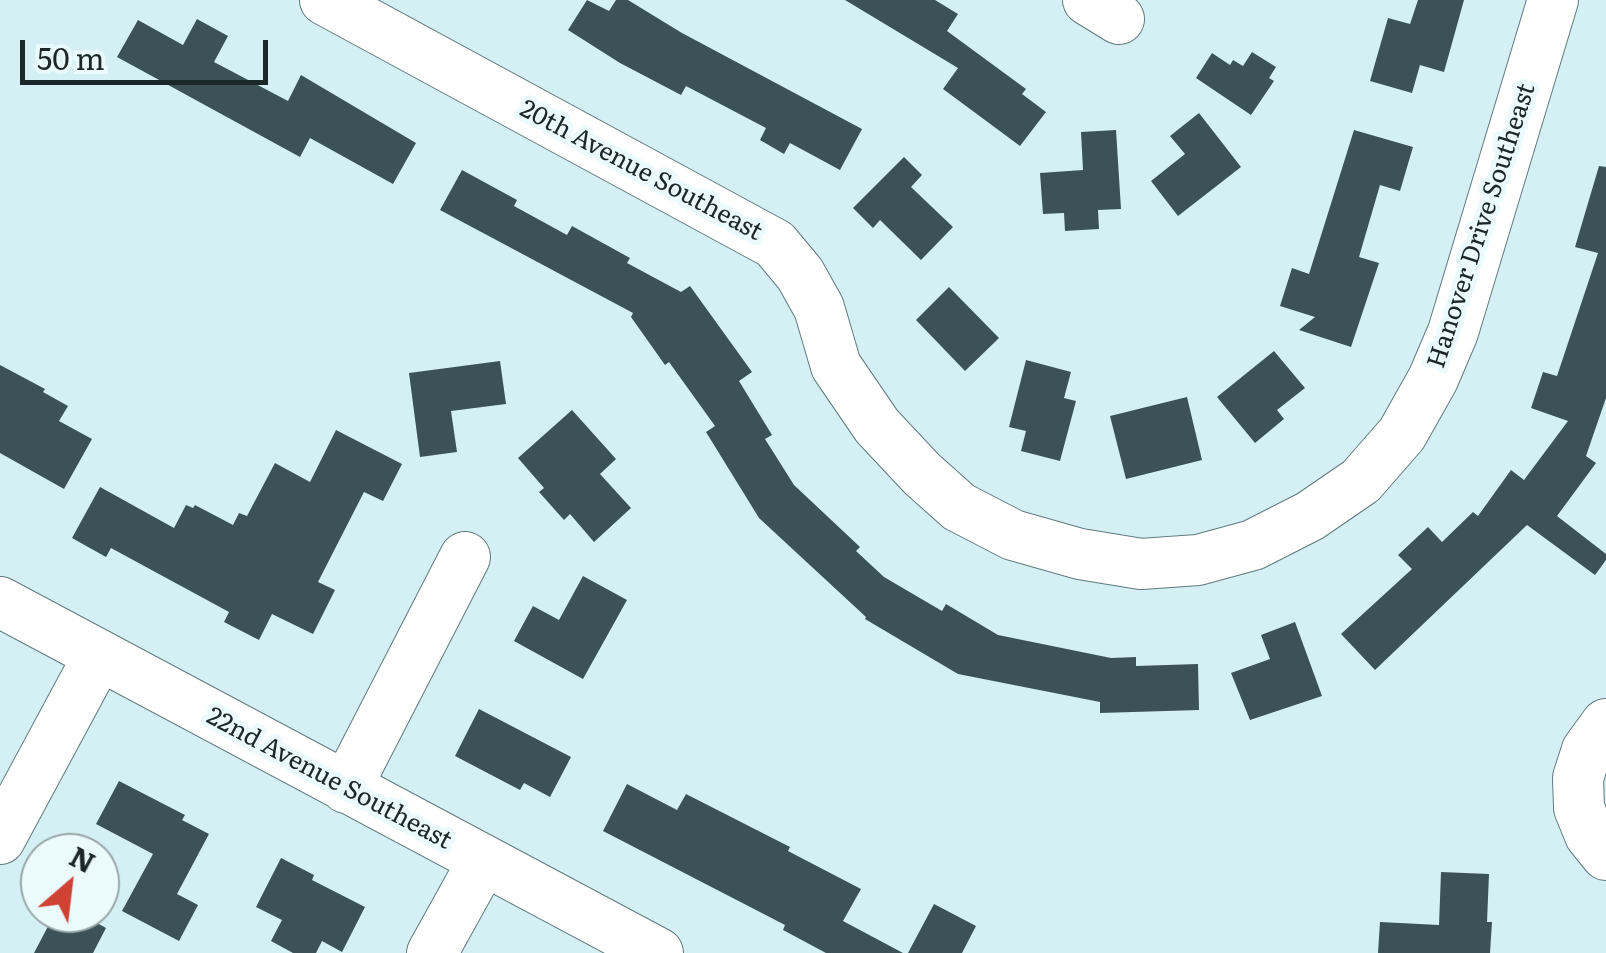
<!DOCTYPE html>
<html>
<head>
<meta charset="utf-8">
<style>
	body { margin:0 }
	#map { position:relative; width:1606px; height:953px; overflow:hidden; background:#d4f0f4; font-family:Literata,serif }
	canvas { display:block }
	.north { position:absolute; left:20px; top:833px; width:100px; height:100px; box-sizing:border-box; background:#eafafd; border:2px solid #98a6a8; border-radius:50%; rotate:28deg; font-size:28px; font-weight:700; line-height:40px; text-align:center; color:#1c2729 }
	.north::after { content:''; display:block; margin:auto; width:35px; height:45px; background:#d04334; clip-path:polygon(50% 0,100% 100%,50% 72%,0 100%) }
	.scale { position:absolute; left:20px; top:40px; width:248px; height:45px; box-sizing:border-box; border:5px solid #1c2729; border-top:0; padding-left:12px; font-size:30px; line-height:35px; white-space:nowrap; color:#1c2729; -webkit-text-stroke:8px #eafafd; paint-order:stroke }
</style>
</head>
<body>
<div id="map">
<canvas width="1606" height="953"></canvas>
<div class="north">N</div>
<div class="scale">50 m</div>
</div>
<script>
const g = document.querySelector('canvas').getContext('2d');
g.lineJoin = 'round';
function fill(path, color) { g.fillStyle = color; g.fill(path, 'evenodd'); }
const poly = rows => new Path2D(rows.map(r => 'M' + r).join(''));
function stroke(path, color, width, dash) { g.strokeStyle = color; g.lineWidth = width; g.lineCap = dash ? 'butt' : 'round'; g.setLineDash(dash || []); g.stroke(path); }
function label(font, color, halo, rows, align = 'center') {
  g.font = font + ' Literata,serif'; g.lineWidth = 10; g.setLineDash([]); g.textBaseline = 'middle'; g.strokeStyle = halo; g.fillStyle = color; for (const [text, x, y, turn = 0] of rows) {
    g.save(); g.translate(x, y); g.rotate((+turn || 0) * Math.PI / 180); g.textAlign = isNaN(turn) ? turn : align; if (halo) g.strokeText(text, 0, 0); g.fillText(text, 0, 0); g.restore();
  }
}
const building = poly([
	[587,0,609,11,616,0,628,0,682,33,862,129,840,170,790,143,784,154,760,140,766,128,686,86,681,95,620,63,568,30],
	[845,0,935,0,958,14,947,31,1026,89,1022,94,1046,112,1020,146,943,89,958,68],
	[1418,0,1464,0,1444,72,1420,65,1412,93,1370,81,1388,18,1410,24],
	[197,19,228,36,214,62,288,101,301,75,416,143,393,184,310,138,300,157,117,57,138,20,183,45],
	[1252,52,1276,67,1269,78,1274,81,1251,115,1196,78,1212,53,1230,65,1233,60,1243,66],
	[1199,113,1241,167,1178,216,1151,181,1185,154,1170,136],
	[1116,130,1121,209,1098,210,1099,229,1065,231,1064,213,1043,214,1040,173,1083,170,1081,132],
	[1354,130,1413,147,1400,191,1380,185,1359,257,1379,263,1351,347,1299,330,1315,317,1280,306,1292,268,1309,274],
	[904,157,922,175,911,187,953,227,921,260,880,220,873,228,853,208],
	[1599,166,1606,167,1606,398,1586,456,1596,463,1557,516,1606,554,1606,560,1595,575,1527,525,1375,670,1341,634,1412,569,1398,555,1428,527,1442,542,1473,512,1478,516,1511,470,1524,480,1568,421,1531,408,1543,372,1557,376,1598,253,1575,247],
	[462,170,517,200,514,206,567,235,572,226,630,258,627,263,681,292,690,286,752,372,739,381,772,435,765,439,794,485,860,547,856,551,884,577,942,611,946,604,998,635,1111,658,1136,657,1136,666,1198,664,1199,710,1100,713,1100,702,958,674,865,619,866,617,759,518,706,432,715,426,669,362,665,365,631,317,633,313,440,210],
	[949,287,999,338,965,371,916,320],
	[1274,351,1305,388,1277,410,1284,419,1255,443,1217,397],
	[1026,360,1071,372,1064,398,1076,401,1060,461,1021,451,1026,431,1009,427],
	[500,361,506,404,451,411,457,452,420,457,409,373],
	[0,365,45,389,43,392,68,406,59,421,92,439,64,489,0,453],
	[1187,397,1202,460,1126,479,1110,416],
	[572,410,616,459,600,474,631,508,594,542,570,514,564,520,539,492,544,488,518,458],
	[336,430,402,464,383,501,364,492,318,582,335,590,313,634,272,614,259,640,224,622,229,612,111,548,106,557,72,538,100,487,174,528,186,505,193,508,195,505,233,525,239,513,247,516,275,463,310,482],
	[583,576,627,600,583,679,514,641,533,606,559,620],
	[1295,622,1322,696,1250,720,1231,673,1270,659,1261,635],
	[479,709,571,757,550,797,524,783,520,790,455,756],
	[119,781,185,815,182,820,209,834,177,894,198,905,179,941,122,911,153,854,96,824],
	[627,784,677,810,686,794,790,847,788,851,861,889,843,921,903,953,826,953,783,930,785,925,603,831],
	[281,858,314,875,312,880,365,907,342,952,322,941,316,953,293,953,271,941,282,920,256,907],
	[1441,872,1489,874,1487,922,1492,922,1490,953,1378,953,1380,922,1439,925],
	[934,904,976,926,962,953,908,953],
	[55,913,79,913,106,928,93,953,34,953]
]);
const minor = poly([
	[325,0,775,244,800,274,819,308,836,366,877,426,922,474,959,507,1013,535,1080,554,1141,564,1198,560,1253,545,1310,516,1361,481,1402,434,1433,379,1453,332,1553,0],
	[1088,0,1119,19],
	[0,602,658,953],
	[1606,724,1587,750,1578,778,1579,808,1590,835,1606,855],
	[346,788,465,557],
	[0,839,99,655],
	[432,953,483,861]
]);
const streetNames = [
	["20th Avenue Southeast",641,171,28],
	["Hanover Drive Southeast",1482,226,-72],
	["22nd Avenue Southeast",329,779,28]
];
fill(building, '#3b5357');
stroke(minor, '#617a7e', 52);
stroke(minor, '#fff', 50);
label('25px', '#1c2729', '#eafafd', streetNames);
</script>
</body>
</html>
